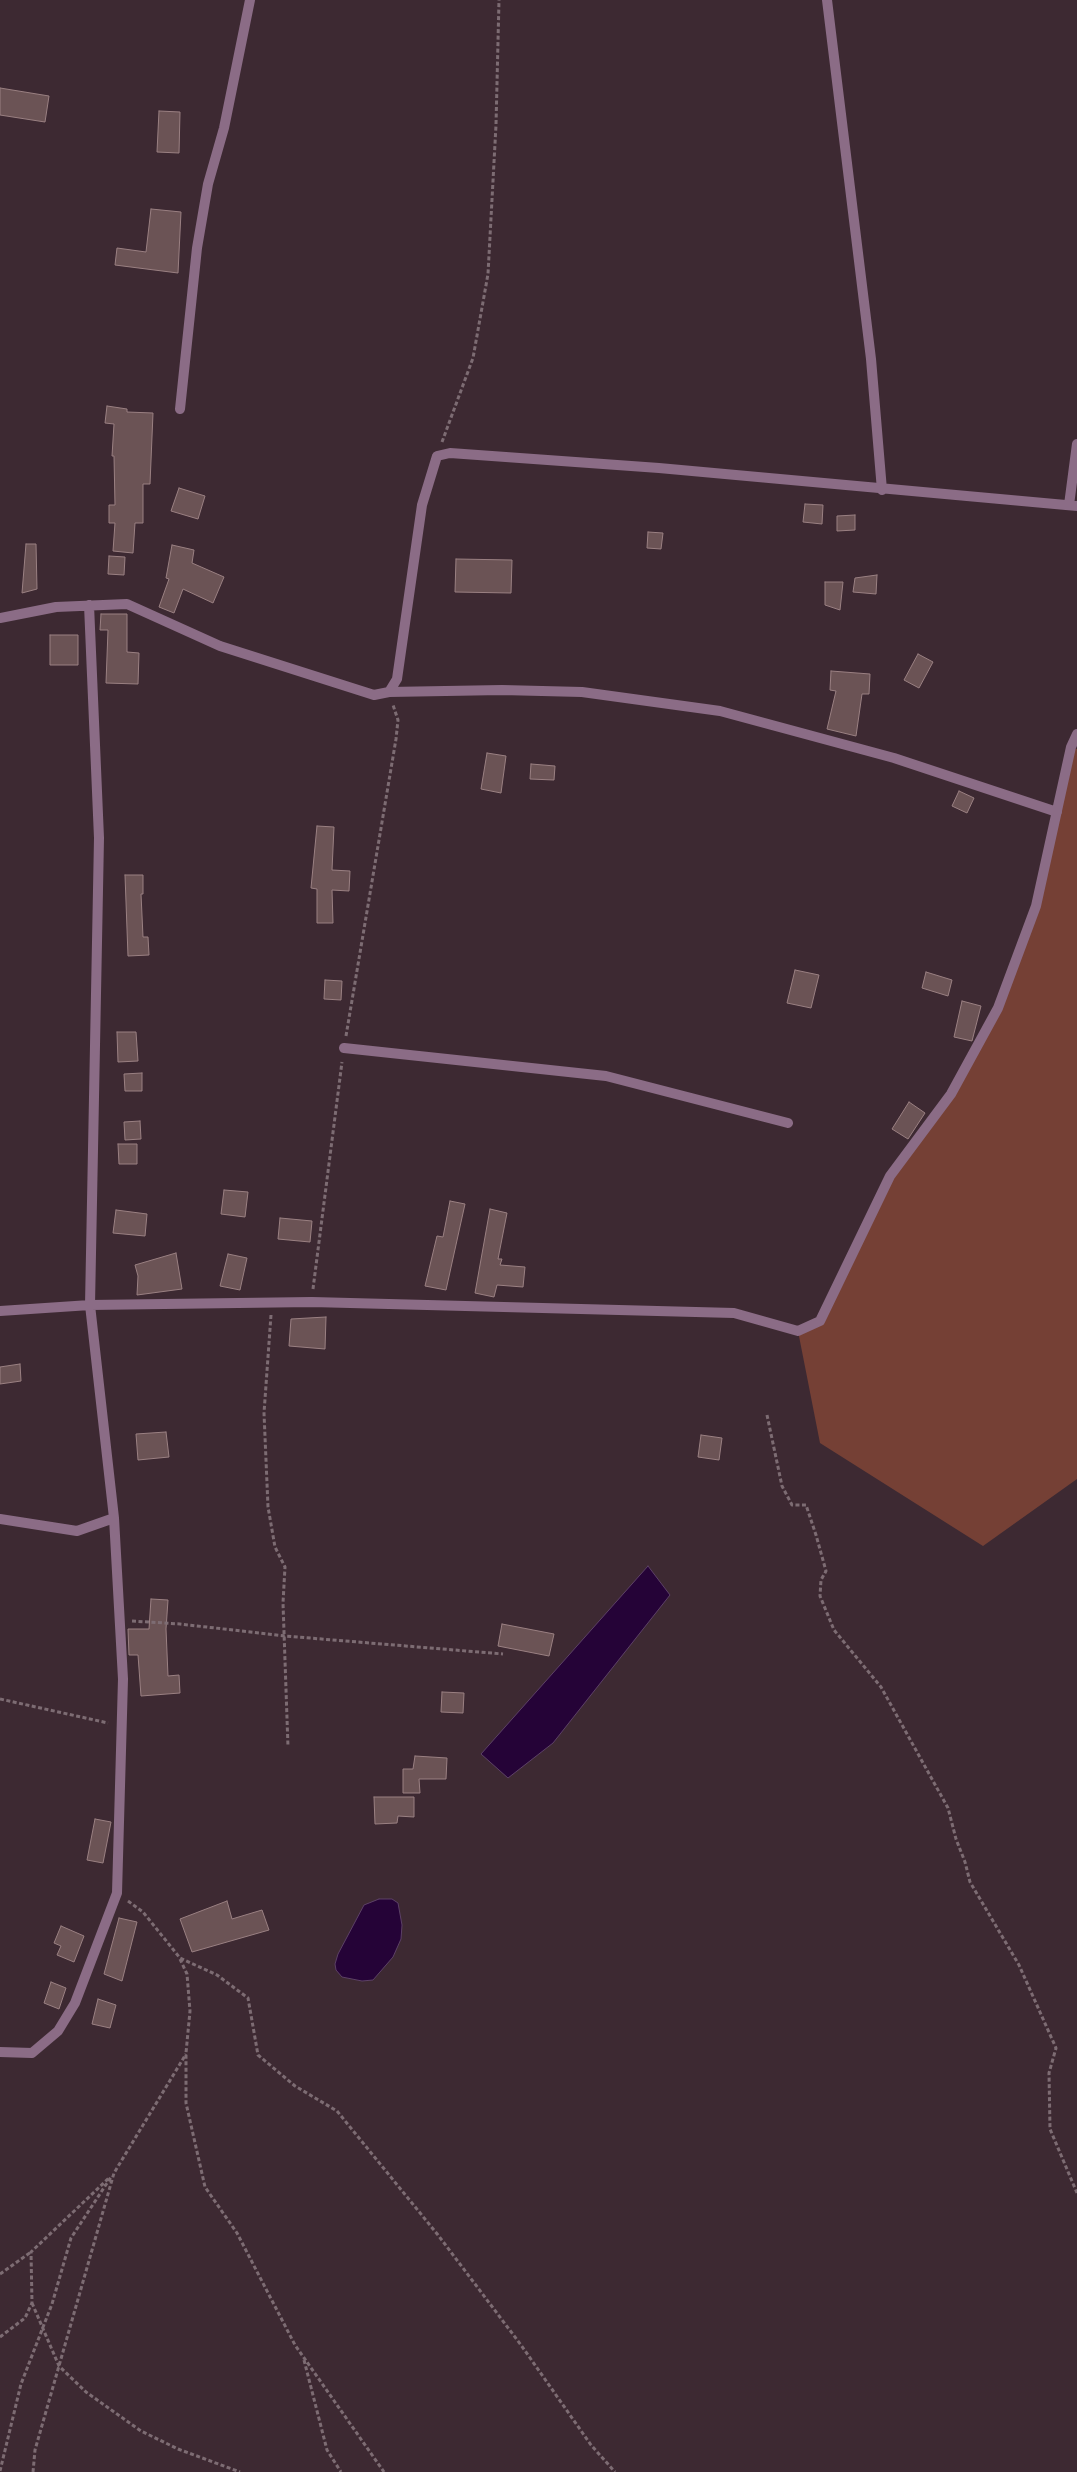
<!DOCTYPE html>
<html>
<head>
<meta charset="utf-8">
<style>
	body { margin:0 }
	canvas { display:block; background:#3d2932 }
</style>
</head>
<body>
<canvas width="1077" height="2472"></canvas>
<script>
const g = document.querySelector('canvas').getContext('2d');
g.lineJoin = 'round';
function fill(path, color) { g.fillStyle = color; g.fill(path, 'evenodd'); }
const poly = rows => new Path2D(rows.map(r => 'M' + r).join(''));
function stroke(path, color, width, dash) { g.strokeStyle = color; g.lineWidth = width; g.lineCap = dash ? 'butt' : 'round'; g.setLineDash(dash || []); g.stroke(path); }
const green = poly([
	[1071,747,1077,749,1077,1479,983,1546,820,1443,798,1331,820,1320,890,1176,951,1094,998,1008,1036,906]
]);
const water = poly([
	[648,1566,670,1595,553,1743,508,1778,481,1754,648,1566],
	[379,1899,392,1899,398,1903,402,1925,401,1939,393,1957,373,1980,362,1981,342,1977,336,1970,335,1964,338,1954,364,1905,379,1899]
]);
const building = poly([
	[0,88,49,96,45,122,0,115,0,88],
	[159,111,180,112,179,153,157,152,159,111],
	[151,209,181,212,178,273,115,265,117,248,146,252,151,209],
	[107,406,127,409,127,412,153,413,150,484,143,484,143,523,135,523,133,553,113,551,115,523,109,523,109,505,115,505,114,456,112,456,114,424,105,423,107,406],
	[179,488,205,496,198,519,171,511,179,488],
	[805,504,823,505,822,524,803,522,805,504],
	[855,515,855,530,837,531,837,516,855,515],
	[648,532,663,533,661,549,647,548,648,532],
	[26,544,36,544,37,589,22,593,26,544],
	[172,545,194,550,192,563,224,577,213,603,183,589,174,613,159,607,169,579,166,578,172,545],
	[109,556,125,557,124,575,108,574,109,556],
	[456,559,512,560,511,593,455,592,456,559],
	[877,575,876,594,853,592,855,578,877,575],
	[825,582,843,582,840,610,825,605,825,582],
	[101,614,127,614,127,652,139,653,138,684,106,683,108,630,100,630,101,614],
	[50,635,78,635,78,665,50,665,50,635],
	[918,654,933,662,919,688,904,680,918,654],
	[831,671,870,674,869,694,862,694,856,736,827,729,836,691,830,690,831,671],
	[487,753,506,756,501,793,481,789,487,753],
	[531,764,555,766,554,780,530,779,531,764],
	[959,791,974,798,967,813,952,806,959,791],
	[317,826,334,827,332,870,350,871,349,891,332,890,333,923,317,923,317,889,311,888,317,826],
	[125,875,143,875,143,894,141,894,143,937,148,937,149,955,128,956,125,875],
	[795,970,819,975,811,1008,787,1003,795,970],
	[926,972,952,980,948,996,922,988,926,972],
	[325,980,342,981,341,1000,324,999,325,980],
	[962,1001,981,1006,972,1041,954,1037,962,1001],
	[117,1032,136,1032,138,1061,118,1062,117,1032],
	[142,1073,142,1091,125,1091,124,1074,142,1073],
	[909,1102,925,1113,908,1139,892,1129,909,1102],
	[140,1121,141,1139,125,1140,124,1122,140,1121],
	[118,1144,137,1144,137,1164,119,1164,118,1144],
	[224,1190,248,1192,245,1217,221,1214,224,1190],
	[450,1201,465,1204,446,1290,425,1286,437,1236,443,1237,450,1201],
	[490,1209,507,1213,498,1259,502,1259,500,1265,525,1267,523,1287,497,1285,494,1297,475,1293,490,1209],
	[116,1210,147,1214,145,1236,113,1233,116,1210],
	[280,1218,312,1221,310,1242,278,1239,280,1218],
	[176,1253,182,1289,137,1295,138,1276,135,1265,176,1253],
	[228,1254,247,1258,240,1290,220,1286,228,1254],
	[326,1317,325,1349,289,1346,291,1319,326,1317],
	[20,1364,21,1381,0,1384,0,1367,20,1364],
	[166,1432,169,1457,138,1460,136,1434,166,1432],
	[701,1435,722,1438,719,1460,698,1457,701,1435],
	[151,1599,168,1600,166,1629,168,1676,179,1675,180,1693,141,1696,138,1655,129,1655,128,1629,149,1629,151,1599],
	[502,1624,554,1634,549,1656,498,1646,502,1624],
	[442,1692,464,1693,463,1713,441,1712,442,1692],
	[415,1756,447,1758,446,1779,419,1779,420,1793,403,1793,403,1769,413,1769,415,1756],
	[374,1797,414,1797,414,1817,398,1816,397,1823,375,1824,374,1797],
	[95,1819,111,1822,103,1863,87,1860,95,1819],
	[227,1901,232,1919,262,1910,269,1930,192,1952,180,1919,227,1901],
	[119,1918,137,1922,122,1981,104,1974,119,1918],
	[61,1926,84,1936,74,1962,57,1955,61,1946,54,1943,61,1926],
	[51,1982,66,1988,59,2009,44,2003,51,1982],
	[98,1999,116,2005,110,2028,92,2024,98,1999]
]);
const path = poly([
	[442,442,473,358,488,274,496,125,499,0],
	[346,1036,396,739,398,720,393,705],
	[313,1289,342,1062],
	[271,1315,264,1413,268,1507,275,1547,285,1567,283,1603,288,1747],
	[767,1415,782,1486,792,1505,806,1505,816,1535,826,1571,821,1580,820,1596,834,1630,881,1687,948,1808,956,1839,965,1862,970,1882,1019,1965,1056,2048,1049,2073,1050,2129,1077,2193],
	[132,1621,180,1624,285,1636,503,1654],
	[0,1699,108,1723],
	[128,1901,143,1912,180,1958,217,1975,248,1998,258,2055,295,2086,337,2111,438,2235,521,2345,591,2445,615,2472],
	[180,1959,187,1974,190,2011,186,2053,186,2103,205,2187,237,2233,295,2345,384,2472],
	[0,2274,31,2252],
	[32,2303,59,2366,86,2392,141,2431,178,2449,240,2472],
	[0,2337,25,2318,32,2303,31,2252,110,2177],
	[304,2360,327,2450,341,2472],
	[0,2471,21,2384,52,2304,71,2238,111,2177],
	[33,2472,35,2450,114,2173,186,2054]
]);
const street = poly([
	[827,0,871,359,882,490],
	[180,409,197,248,208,184,224,128,250,0],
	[1069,505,1077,444],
	[0,618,56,607,127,604,220,646,374,695,389,692,397,679,422,505,437,456,450,453,659,468,1077,506],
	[389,692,502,690,582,692,720,711,894,758,1057,812],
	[344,1048,606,1076,788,1123],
	[0,1311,90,1305,312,1302,734,1313,798,1331,820,1321,890,1176,951,1094,998,1008,1036,906,1071,747,1077,734],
	[0,1519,77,1531,114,1518],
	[0,2052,32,2053,58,2031,75,2003,117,1893,123,1679,114,1518,90,1305,99,838,89,605]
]);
fill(green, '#754035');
fill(water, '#250337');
stroke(water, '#5c4066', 1);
fill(building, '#6b5355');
stroke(building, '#9a8082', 1);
stroke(path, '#7d6c73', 3, [4, 2.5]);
stroke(street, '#8b6c86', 10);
</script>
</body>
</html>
